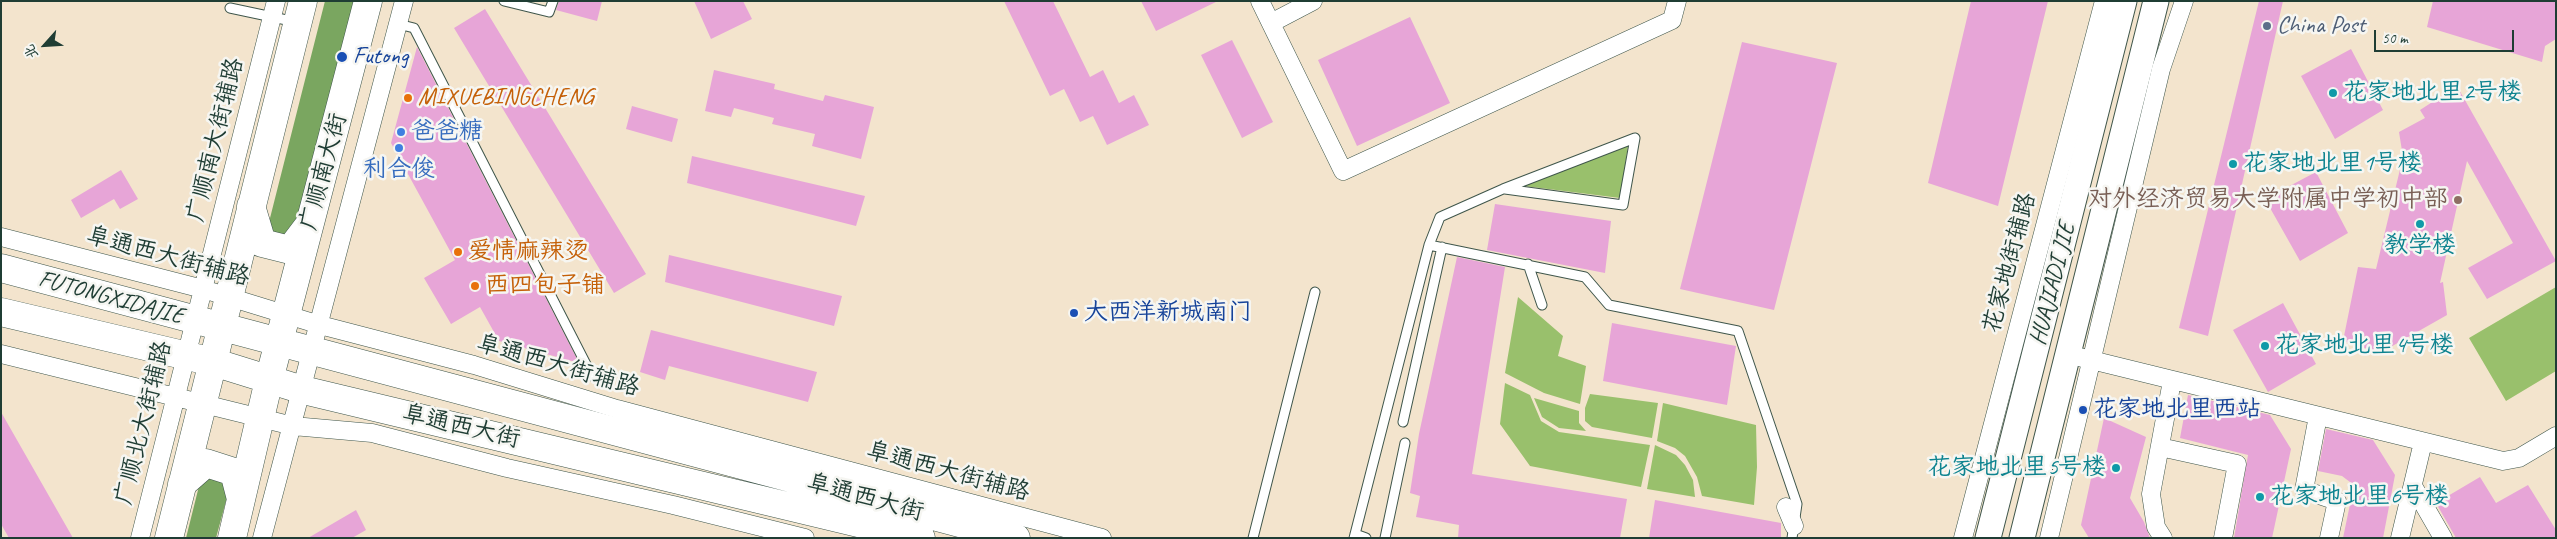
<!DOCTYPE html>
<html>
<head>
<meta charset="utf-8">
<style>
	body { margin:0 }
	#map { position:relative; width:2557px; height:539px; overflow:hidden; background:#f3e4cd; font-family:Caveat,"LXGW WenKai TC",sans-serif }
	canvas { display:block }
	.frame { position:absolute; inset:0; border:2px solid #1f3d34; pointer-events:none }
	.north { position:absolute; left:20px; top:20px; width:50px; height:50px; -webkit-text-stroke:4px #f6f6f2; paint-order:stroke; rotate:244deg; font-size:14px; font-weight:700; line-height:20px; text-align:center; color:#1f3d34 }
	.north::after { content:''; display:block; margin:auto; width:18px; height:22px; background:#1f3d34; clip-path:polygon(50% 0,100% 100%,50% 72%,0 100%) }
	.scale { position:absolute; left:2374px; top:30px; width:140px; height:22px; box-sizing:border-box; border:2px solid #1f3d34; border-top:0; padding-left:6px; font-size:15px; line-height:18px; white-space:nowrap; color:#1f3d34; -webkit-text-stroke:4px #f6f6f2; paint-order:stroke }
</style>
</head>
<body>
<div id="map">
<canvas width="2557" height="539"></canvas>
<div class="frame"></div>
<div class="north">北</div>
<div class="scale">50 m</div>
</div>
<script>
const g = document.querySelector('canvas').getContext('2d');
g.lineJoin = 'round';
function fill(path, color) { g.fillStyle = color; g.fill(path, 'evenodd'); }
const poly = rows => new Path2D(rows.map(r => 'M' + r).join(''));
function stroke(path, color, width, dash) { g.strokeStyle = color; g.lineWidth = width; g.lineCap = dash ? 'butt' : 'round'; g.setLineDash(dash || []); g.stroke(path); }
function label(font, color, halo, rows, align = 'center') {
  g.font = font + ' Caveat,"LXGW WenKai TC",sans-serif'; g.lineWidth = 5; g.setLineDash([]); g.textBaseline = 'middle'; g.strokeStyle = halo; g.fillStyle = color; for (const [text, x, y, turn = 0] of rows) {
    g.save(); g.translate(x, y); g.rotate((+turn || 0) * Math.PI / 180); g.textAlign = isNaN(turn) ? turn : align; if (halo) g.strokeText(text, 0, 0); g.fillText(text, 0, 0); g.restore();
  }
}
const green = poly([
	[1628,146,1620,198,1524,186],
	[2556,287,2556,371,2506,401,2469,338],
	[1518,297,1563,336,1558,356,1586,366,1580,404,1544,393,1505,373],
	[1505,383,1530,395,1541,421,1559,432,1650,445,1641,487,1530,466,1500,424],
	[1590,394,1658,403,1652,438,1592,427,1585,421,1585,408],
	[1534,398,1579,411,1579,423,1586,431,1559,428,1542,417],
	[1663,403,1756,425,1757,467,1754,505,1702,496,1697,477,1685,456,1675,448,1657,441],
	[1655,445,1676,455,1685,465,1693,480,1695,497,1647,489]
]);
const forest = poly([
	[325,1,354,1,294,231,286,238,273,235,268,226],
	[213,471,230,486,216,538,186,538,201,478]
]);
const building = poly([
	[559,1,602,1,597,21,556,10],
	[694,1,743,1,752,19,711,39],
	[1004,1,1053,1,1090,77,1103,70,1119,103,1134,95,1149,125,1107,145,1093,116,1080,122,1064,89,1050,96],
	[1141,1,1218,1,1156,31],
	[1971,1,2048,1,1998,206,1928,183],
	[2259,1,2283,1,2208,336,2179,328],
	[2433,1,2556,1,2556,39,2545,46,2542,62,2427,27],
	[485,9,646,274,614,293,454,28],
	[1410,17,1450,103,1357,146,1318,60],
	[1232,40,1273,122,1242,138,1201,55],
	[1742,42,1837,63,1774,310,1680,289],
	[417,47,579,363,499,341,480,307,451,324,424,278,455,260,391,143],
	[2351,49,2383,110,2335,139,2301,76],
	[714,70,775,84,774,89,823,101,825,95,874,107,861,159,812,146,815,134,772,124,774,118,734,108,731,117,705,111],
	[2457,86,2556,261,2487,299,2468,268,2513,243,2467,161,2440,283,2443,282,2447,315,2380,353,2343,341,2358,267,2376,269,2403,157,2399,132,2425,118,2420,110],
	[632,106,678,119,672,142,626,129],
	[692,156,865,196,856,226,687,183],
	[121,170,138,199,120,209,114,199,81,218,71,200],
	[2316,172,2348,233,2300,261,2265,199],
	[1495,204,1611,221,1605,273,1487,250],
	[669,255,842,296,834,326,665,282],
	[1457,257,1505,267,1472,474,1627,499,1620,538,1458,538,1459,525,1416,517,1420,496,1410,493,1419,434],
	[2283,303,2316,364,2268,392,2233,330],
	[1612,323,1736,346,1727,405,1603,381],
	[651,330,817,372,808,402,669,366,665,380,640,372],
	[2188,395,2270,415,2291,449,2272,538,2234,538,2248,455,2180,438],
	[1,412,73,538,9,538,1,524],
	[2104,418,2146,437,2130,498,2144,522,2150,538,2089,538,2081,525],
	[2326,429,2373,440,2395,475,2383,538,2343,538,2354,485,2342,476,2318,471],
	[2480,477,2496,503,2528,485,2556,530,2556,538,2456,538,2436,503],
	[1655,500,1781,523,1781,538,1649,538],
	[356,510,366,530,352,538,308,538]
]);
const lane = poly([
	[504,1,549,12,553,1],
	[230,8,296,22],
	[398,24,414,28,592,376],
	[1505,189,1623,205,1635,138],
	[1429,245,1585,277,1609,305,1738,331,1797,504,1792,538],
	[1528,264,1542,305],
	[1403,422,1442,247],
	[1355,534,1366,538],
	[1253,538,1315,292],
	[1354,538,1429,245,1440,217,1503,189,1635,138],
	[1385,538,1405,443]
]);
const street = poly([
	[1260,1,1343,171,1672,20,1677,1],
	[1271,23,1313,1],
	[1,237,203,289,320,325,474,365,617,409,1102,538],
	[1,354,293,426,372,433,507,468,673,505,805,538],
	[2079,357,2503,461,2519,458,2556,436],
	[2318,416,2304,490,2337,501,2329,538],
	[2160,447,2237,464,2223,538],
	[2413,486,2443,538],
	[1786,507,1794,526],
	[140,538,276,1],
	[262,538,404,1],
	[1963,538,2104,1],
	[2049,538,2161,69,2184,1],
	[2163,538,2156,527,2151,494,2172,381],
	[2400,538,2423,442]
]);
const secondary = poly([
	[1988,538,2124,1],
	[2022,538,2156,1]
]);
const primary = poly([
	[251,206,262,243,290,250,309,225],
	[1,268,1016,538],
	[1,312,213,362,303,390,921,538],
	[182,484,206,463,234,472,241,499],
	[169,538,303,1],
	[232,538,269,380,368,1]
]);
const markers = [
	[2267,26,5,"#5c6f8a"],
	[342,57,6,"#1a4fb4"],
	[2333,93,5,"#0f9aa8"],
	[408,98,5,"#e8710a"],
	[401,132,5,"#3f7fe0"],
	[399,148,5,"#3f7fe0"],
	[2233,164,5,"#0f9aa8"],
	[2458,200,5,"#8d6e63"],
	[2420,224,5,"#0f9aa8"],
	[458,252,5,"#e8710a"],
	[475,286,5,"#e8710a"],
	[1074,313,5,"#1a4fb4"],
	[2265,346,5,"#0f9aa8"],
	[2083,410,5,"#1a4fb4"],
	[2116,468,5,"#0f9aa8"],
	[2260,497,5,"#0f9aa8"]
];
const serviceNames = [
	["China Post",2277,26]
];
const transitNames = [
	["Futong",353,57],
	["大西洋新城南门",1084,313],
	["花家地北里西站",2093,410]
];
const cultureNames = [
	["花家地北里2号楼",2343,93],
	["花家地北里1号楼",2243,164],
	["教学楼",2420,246,"center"],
	["花家地北里4号楼",2275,346],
	["花家地北里5号楼",2106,468,"right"],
	["花家地北里6号楼",2270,497]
];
const foodNames = [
	["MIXUEBINGCHENG",418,98],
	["爱情麻辣烫",468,252],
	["西四包子铺",485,286]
];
const shopNames = [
	["爸爸糖",411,132],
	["利合俊",399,170,"center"]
];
const streetNames = [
	["广顺南大街辅路",216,140,-76],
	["广顺南大街",324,172,-75],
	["阜通西大街辅路",168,257,15],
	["花家地街辅路",2010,263,-75],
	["HUAJIADI JIE",2053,284,-76],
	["FUTONGXIDAJIE",111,298,15],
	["阜通西大街辅路",558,366,16],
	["广顺北大街辅路",144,423,-76],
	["阜通西大街",461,427,13],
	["阜通西大街辅路",948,472,15],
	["阜通西大街",865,498,15]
];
const educationNames = [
	["对外经济贸易大学附属中学初中部",2448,200]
];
fill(green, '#99c06c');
fill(forest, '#7aa660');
fill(building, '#e7a5d7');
stroke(lane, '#3f564b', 11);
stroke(street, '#3f564b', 19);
stroke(secondary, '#3f564b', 27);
stroke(primary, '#3f564b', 29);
stroke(lane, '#fff', 9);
stroke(street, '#fff', 18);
stroke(secondary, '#fff', 25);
stroke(primary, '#fff', 28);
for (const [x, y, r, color] of markers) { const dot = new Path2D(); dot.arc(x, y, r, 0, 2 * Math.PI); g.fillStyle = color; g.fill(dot); stroke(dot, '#f6f6f2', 2); }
label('24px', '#4e5e75', '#f6f6f2', serviceNames, 'left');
label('24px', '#164399', '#f6f6f2', transitNames, 'left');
label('24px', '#0d838f', '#f6f6f2', cultureNames, 'left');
label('24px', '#c56008', '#f6f6f2', foodNames, 'left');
label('24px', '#366cbe', '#f6f6f2', shopNames, 'left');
label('24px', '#1f3d34', '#f6f6f2', streetNames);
label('24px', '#785e54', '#f6f6f2', educationNames, 'right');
</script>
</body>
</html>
